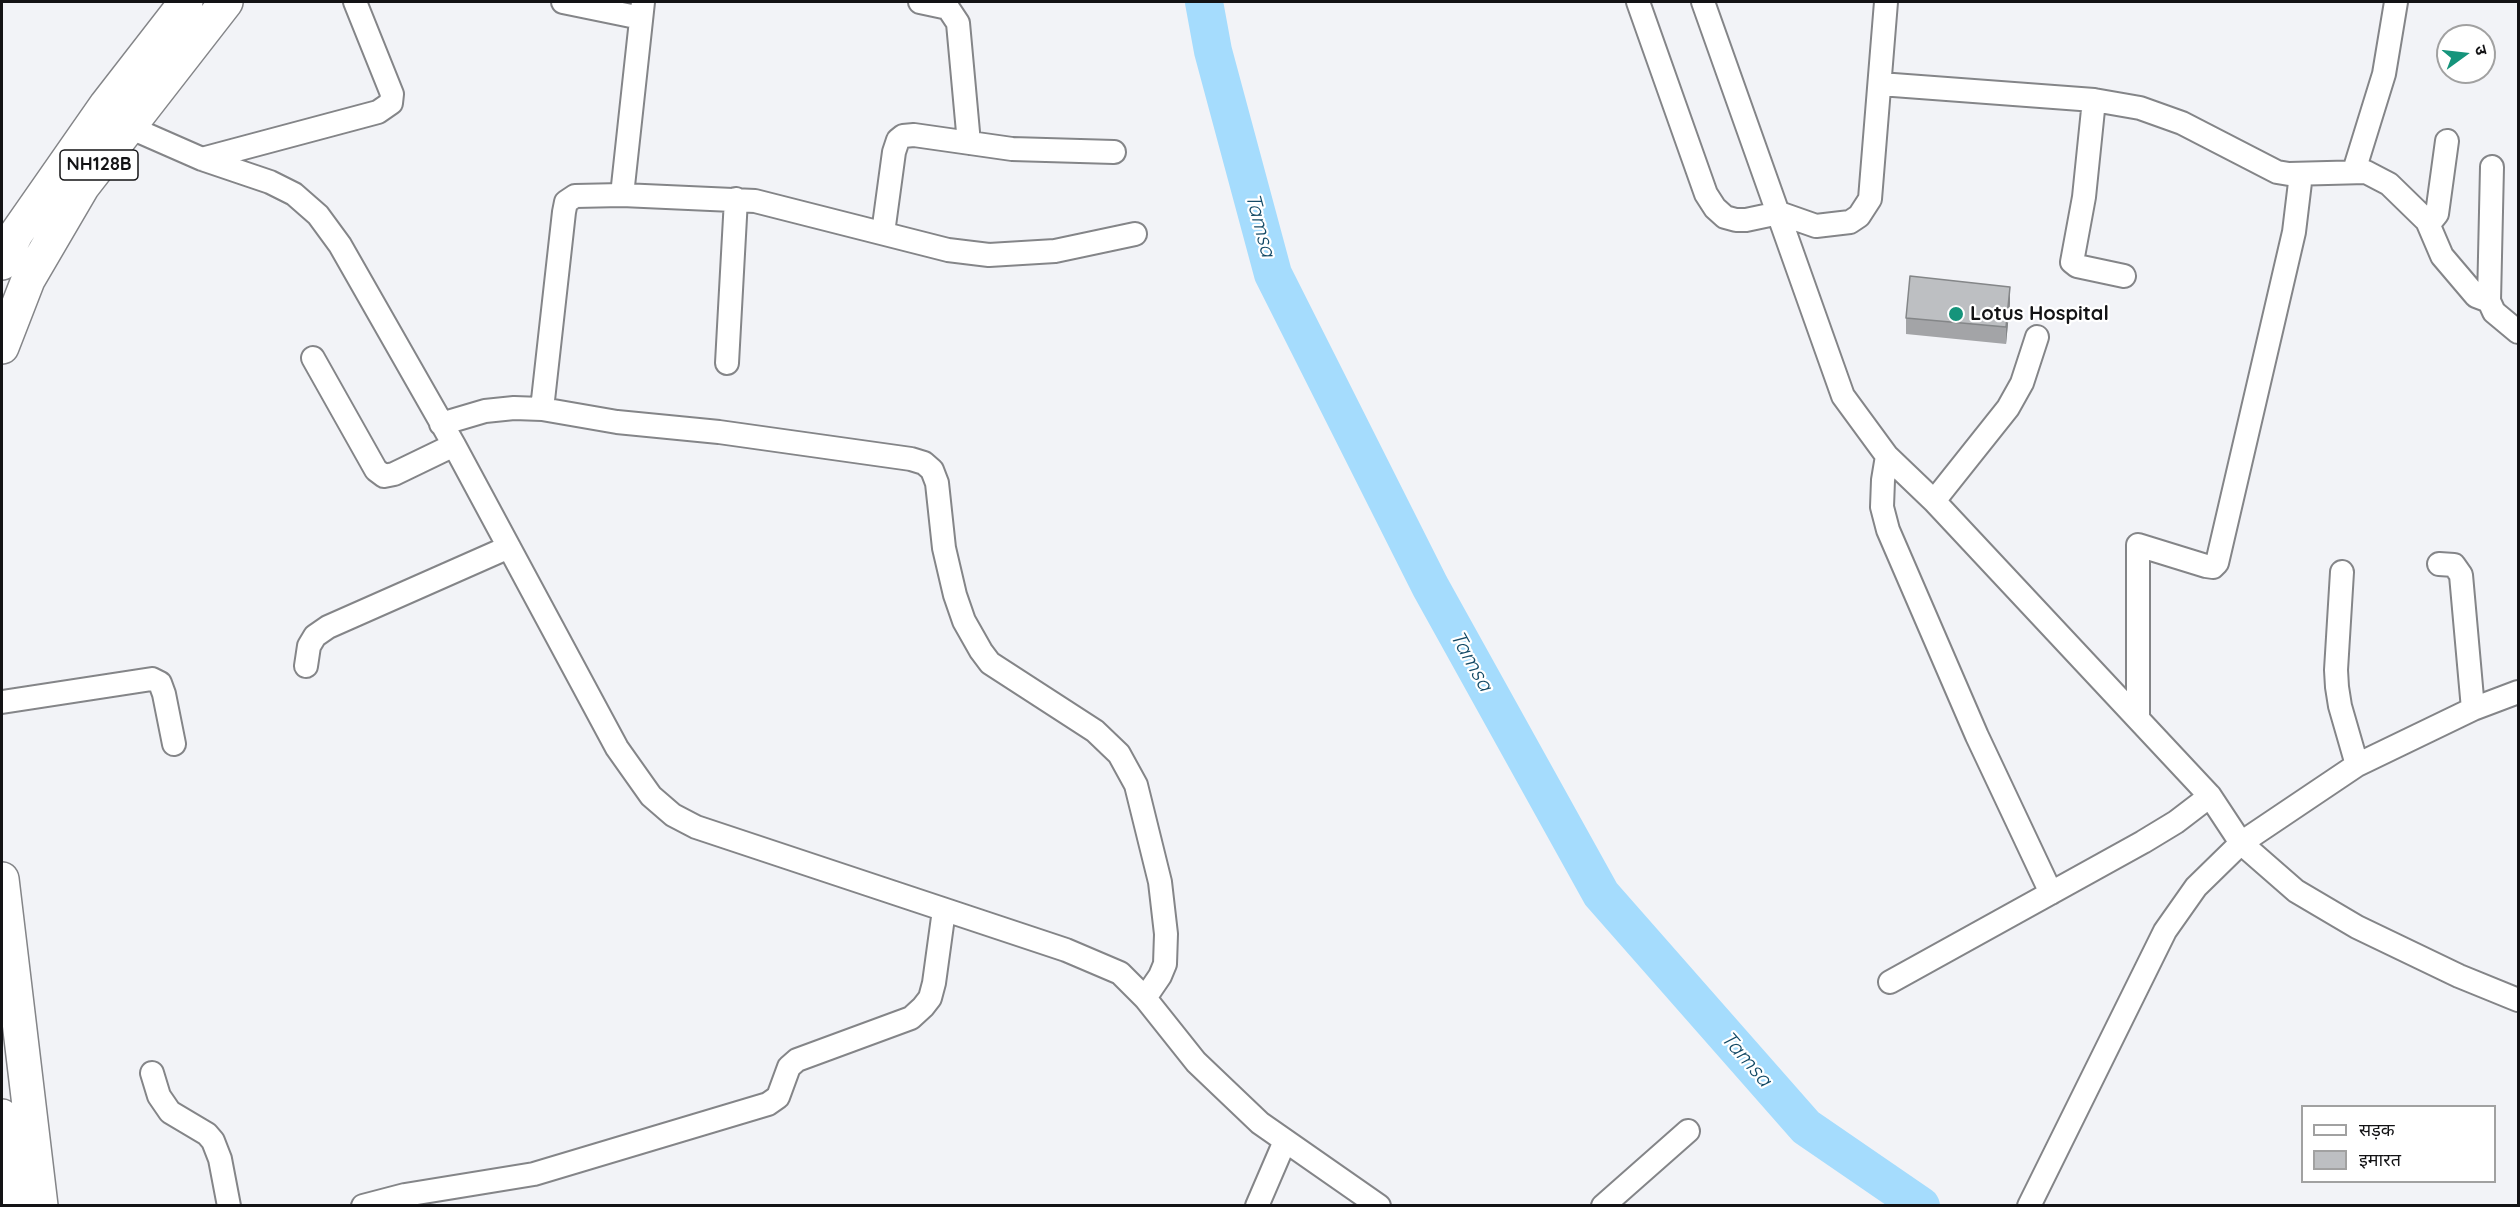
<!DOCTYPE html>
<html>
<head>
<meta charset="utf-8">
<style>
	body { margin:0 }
	#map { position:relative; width:2520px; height:1207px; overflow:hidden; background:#f2f3f7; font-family:Quicksand,"Noto Sans Devanagari",sans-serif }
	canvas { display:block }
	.frame { position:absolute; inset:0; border:3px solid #131315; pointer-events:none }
	.legend { position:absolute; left:2301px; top:1105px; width:195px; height:78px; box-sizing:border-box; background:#fff; border:2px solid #a1a1a1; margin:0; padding:8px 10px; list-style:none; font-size:18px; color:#131315 }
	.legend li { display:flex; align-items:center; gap:12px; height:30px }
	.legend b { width:30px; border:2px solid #a1a1a1 }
	.north { position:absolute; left:2436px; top:24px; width:60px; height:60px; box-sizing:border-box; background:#fff; border:2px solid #a1a1a1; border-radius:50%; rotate:75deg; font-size:16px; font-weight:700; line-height:24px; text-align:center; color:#131315 }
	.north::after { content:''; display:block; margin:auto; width:21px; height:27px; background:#15947b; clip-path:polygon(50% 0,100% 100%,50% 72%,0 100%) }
</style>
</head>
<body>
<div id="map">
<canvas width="2520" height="1207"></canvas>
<div class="frame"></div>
<ul class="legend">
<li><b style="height:8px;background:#fff"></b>सड़क</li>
<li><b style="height:16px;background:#bdbfc2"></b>इमारत</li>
</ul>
<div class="north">उ</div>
</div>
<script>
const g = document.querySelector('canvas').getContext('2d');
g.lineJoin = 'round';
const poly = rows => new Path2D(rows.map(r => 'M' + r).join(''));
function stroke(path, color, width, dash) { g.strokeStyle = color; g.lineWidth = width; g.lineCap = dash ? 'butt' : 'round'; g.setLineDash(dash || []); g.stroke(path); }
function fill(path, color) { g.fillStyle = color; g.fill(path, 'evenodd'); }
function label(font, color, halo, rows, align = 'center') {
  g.font = font + ' Quicksand,sans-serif'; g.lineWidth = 4.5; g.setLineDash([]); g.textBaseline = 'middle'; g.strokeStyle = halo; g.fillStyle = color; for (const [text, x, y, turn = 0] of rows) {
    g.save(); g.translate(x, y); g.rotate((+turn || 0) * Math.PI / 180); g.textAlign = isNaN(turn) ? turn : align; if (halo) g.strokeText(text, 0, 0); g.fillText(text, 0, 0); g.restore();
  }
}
const river = poly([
	[1204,2,1213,51,1273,274,1430,586,1601,894,1806,1127,1921,1206]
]);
const minor = poly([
	[563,2,641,18],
	[920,2,948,8,958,23,969,143],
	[1638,2,1706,194,1715,208,1725,217,1736,220,1746,220,1779,213,1816,226,1850,222,1859,216,1870,199,1886,2],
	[1703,2,1843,396,1887,456,1934,501,2210,796,2241,843,2296,891,2357,927,2459,976,2518,1000],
	[1880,84,2094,100,2140,108,2182,123,2277,172,2289,174,2366,172,2389,184,2427,221,2433,219,2437,214,2447,141],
	[2094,100,2084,197,2072,262,2077,266,2124,276],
	[117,120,129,127,202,159,270,182,294,194,318,215,340,245,454,445,617,748,651,796,673,815,696,827,1066,950,1120,973,1145,998,1196,1062,1260,1123,1379,1206],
	[202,159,378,112,391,103,392,94,355,2],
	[2492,167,2489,301,2494,312,2518,332],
	[2354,171,2384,74,2396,2],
	[622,195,643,2],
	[2427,221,2442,256,2476,296,2489,301],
	[883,233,894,152,898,140,903,136,914,135,1012,149,1114,152],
	[313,358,376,470,384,476,394,474,454,445],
	[727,363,736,199],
	[542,409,564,212,566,202,575,196,622,195,755,201,948,250,989,255,1055,251,1135,234],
	[441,424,485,411,514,408,542,409,617,422,719,432,911,459,924,463,932,470,937,483,944,548,955,595,964,621,981,651,990,663,1095,731,1119,754,1136,785,1160,882,1166,934,1165,964,1160,976,1145,998],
	[1887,456,1883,480,1882,507,1888,530,1977,736,2051,893],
	[1934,501,2008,408,2022,383,2037,337],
	[2439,564,2454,565,2461,575,2473,709],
	[2342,572,2336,670,2337,687,2340,706,2357,765],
	[306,666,309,646,315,636,328,627,509,547],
	[2,702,152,679,160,683,164,694,174,744],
	[2138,718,2138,545,2206,566,2213,567,2217,563,2294,232,2301,174],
	[1890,982,2143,842,2176,822,2210,796],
	[152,1073,159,1096,170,1112,207,1134,213,1141,220,1159,229,1206],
	[363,1206,405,1195,534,1174,768,1104,778,1097,789,1067,797,1060,911,1018,923,1007,930,998,934,983,944,910],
	[1257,1206,1285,1141],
	[1603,1206,1688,1131],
	[2029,1206,2165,931,2196,887,2241,843,2357,765,2473,709,2518,692]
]);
const highway = poly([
	[2,263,16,234,106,105,186,2],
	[2,347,28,280,83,186,226,2],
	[2,879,41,1206],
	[2,1116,13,1206]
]);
const wall = poly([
	[2010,303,2006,344,1906,334,1906,318]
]);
const shadedWall = poly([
	[2010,287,2010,303,2006,344,2006,327]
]);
const building = poly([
	[1910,276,2010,287,2006,327,1906,318,1910,276]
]);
const markers = [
	[1956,314,8,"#15947b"]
];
const shields = [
	[99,165,78]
];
const shieldNames = [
	["NH128B",99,165]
];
const poiNames = [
	["Lotus Hospital",1970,314]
];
const waterNames = [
	["Tamsa",1260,225,75],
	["Tamsa",1471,661,61],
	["Tamsa",1746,1059,49]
];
stroke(river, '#a5dcfd', 38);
stroke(minor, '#848588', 26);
stroke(highway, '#848588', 36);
stroke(minor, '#fff', 22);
stroke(highway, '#fff', 33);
fill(wall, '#a3a4a7');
fill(shadedWall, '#848688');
fill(building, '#bdbfc2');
stroke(building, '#848688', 1.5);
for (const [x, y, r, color] of markers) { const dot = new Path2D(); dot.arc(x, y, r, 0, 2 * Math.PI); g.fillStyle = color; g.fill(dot); stroke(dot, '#fff', 2); }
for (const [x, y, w] of shields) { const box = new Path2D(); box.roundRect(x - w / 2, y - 15, w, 30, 4.5); g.fillStyle = '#fff'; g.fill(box); stroke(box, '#131315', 1.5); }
label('bold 18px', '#131315', null, shieldNames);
label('bold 20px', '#131315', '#fff', poiNames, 'left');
label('italic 21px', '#124965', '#fff', waterNames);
</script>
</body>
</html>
